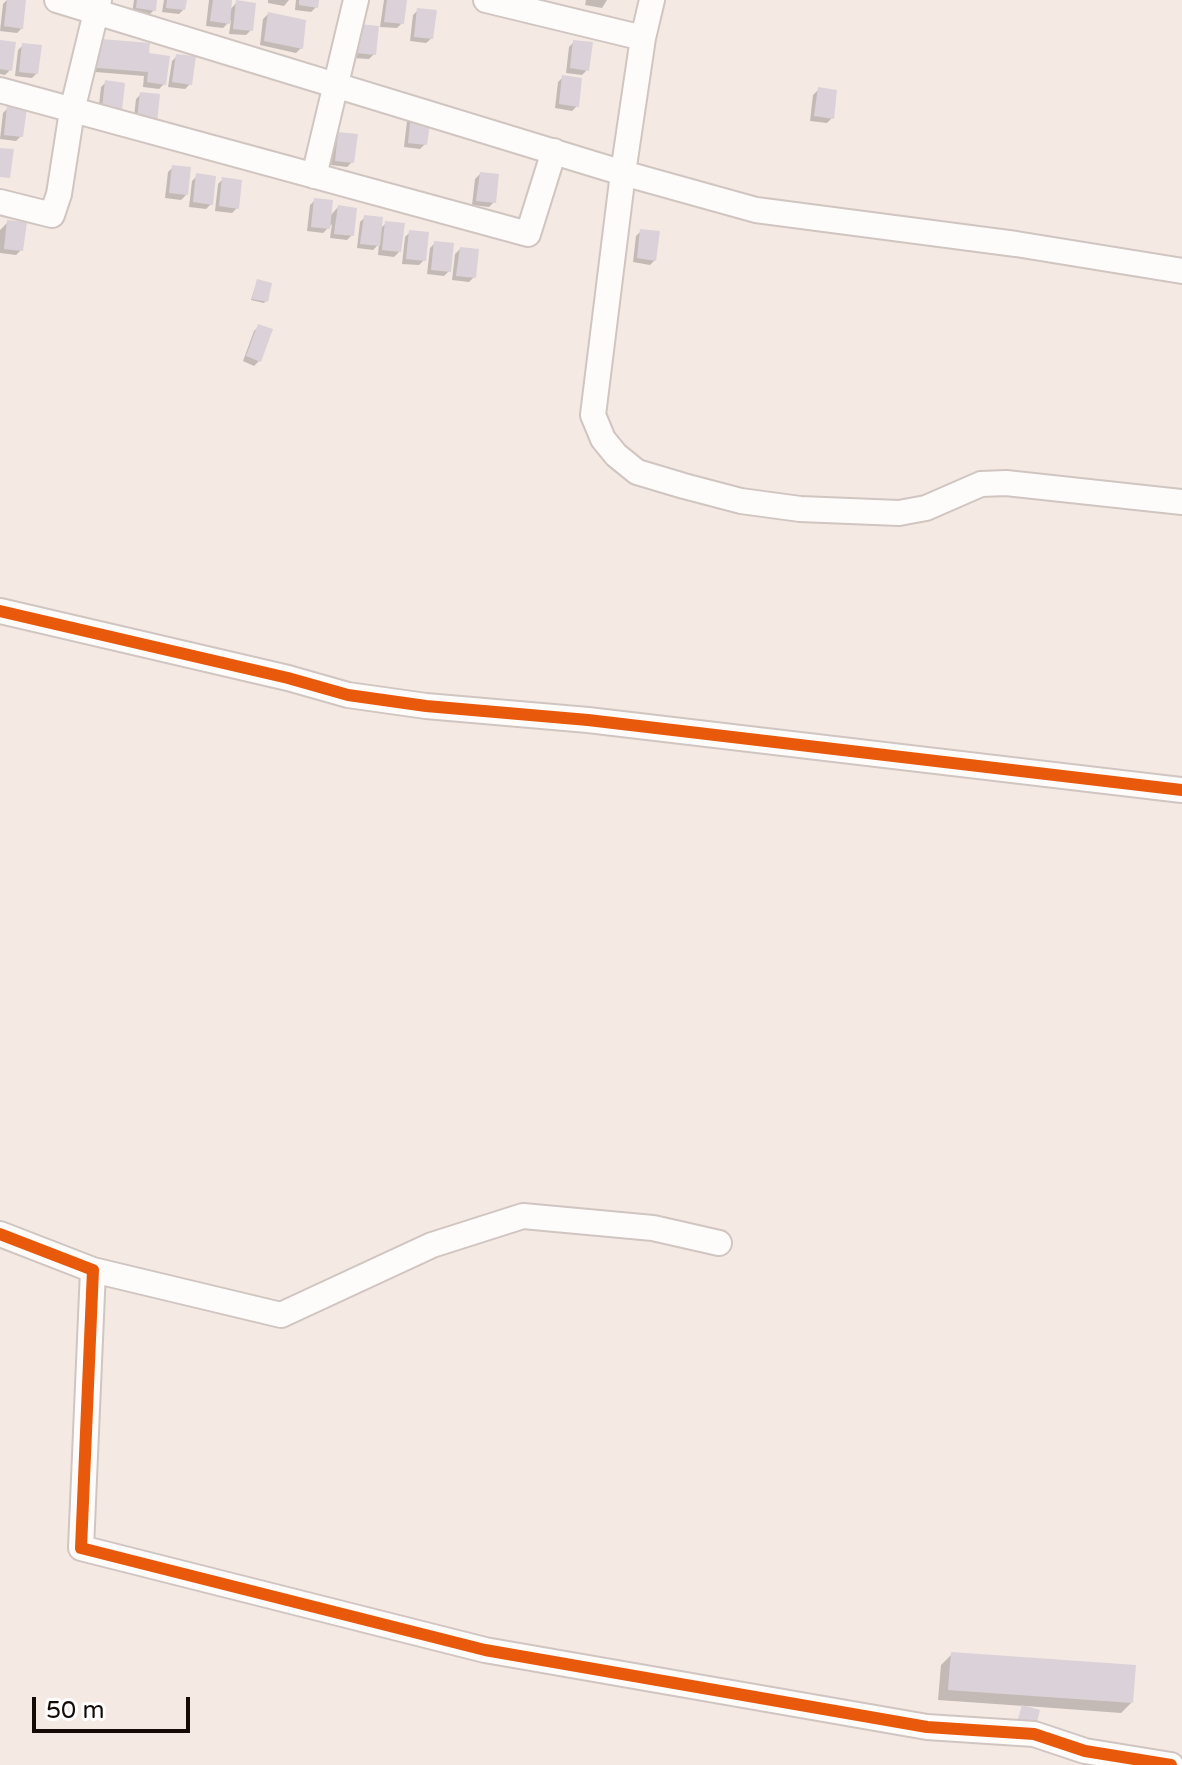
<!DOCTYPE html>
<html>
<head>
<meta charset="utf-8">
<style>
	body { margin:0 }
	#map { position:relative; width:1182px; height:1765px; overflow:hidden; background:#f5e9e3; font-family:"Varela Round",sans-serif }
	canvas { display:block }
	.scale { position:absolute; left:32px; top:1697px; width:158px; height:36px; box-sizing:border-box; border:4px solid #140b07; border-top:0; padding-left:10px; font-size:24px; line-height:28px; white-space:nowrap; color:#140b07; -webkit-text-stroke:6px #fff; paint-order:stroke }
</style>
</head>
<body>
<div id="map">
<canvas width="1182" height="1765"></canvas>
<div class="scale">50 m</div>
</div>
<script>
const g = document.querySelector('canvas').getContext('2d');
g.lineJoin = 'round';
function fill(path, color) { g.fillStyle = color; g.fill(path, 'evenodd'); }
const poly = rows => new Path2D(rows.map(r => 'M' + r).join(''));
function stroke(path, color, width, dash) { g.strokeStyle = color; g.lineWidth = width; g.lineCap = dash ? 'butt' : 'round'; g.setLineDash(dash || []); g.stroke(path); }
const shadow = poly([
	[7,0,12,0,22,28,17,33,0,31,3,4],
	[134,0,155,0,154,10,149,15,132,13],
	[164,0,185,0,184,9,179,14,162,12],
	[209,0,230,0,229,11,237,2,251,30,246,35,229,34,231,20,223,28,206,26],
	[268,0,289,0,284,6,268,3],
	[296,0,317,0,316,7,311,12,295,10],
	[384,0,405,0,402,23,397,28,380,27],
	[586,0,607,0,602,8,585,5],
	[418,10,432,38,426,43,410,41,413,15],
	[268,14,301,48,296,53,260,45,263,19],
	[356,31,374,54,369,59,353,58],
	[0,42,10,70,5,75,0,74],
	[574,42,587,70,582,75,566,73,569,47],
	[23,45,37,73,32,78,15,76,18,50],
	[86,45,147,55,164,84,159,89,143,87,144,76,83,71],
	[177,56,190,84,185,89,168,87,172,61],
	[563,77,577,106,572,111,555,108,558,82],
	[106,82,120,111,98,114,101,87],
	[818,90,832,118,827,123,810,121,813,95],
	[141,94,158,96,133,125,136,99],
	[8,108,21,136,16,141,0,139,3,113],
	[412,116,425,144,420,149,404,147,407,121],
	[339,134,352,162,347,167,331,165,334,139],
	[173,167,186,195,181,200,165,198,168,172],
	[480,174,494,202,489,207,472,205,475,179],
	[197,176,211,204,206,209,189,207,192,181],
	[223,179,237,208,232,213,215,211,218,184],
	[315,200,330,216,338,207,352,235,347,240,330,238,332,224,323,233,307,231,310,205],
	[365,217,380,229,386,223,399,252,394,257,378,255,379,244,373,250,357,248,360,222],
	[8,222,21,250,16,255,0,253,0,230],
	[641,231,655,260,650,265,633,262,636,236],
	[410,232,424,260,419,265,402,264,405,237],
	[435,243,449,271,444,276,427,274,430,248],
	[460,249,474,277,469,282,452,280,455,254],
	[257,281,266,301,264,303,251,300],
	[259,326,259,361,254,366,243,361,254,331],
	[952,1654,1132,1702,1121,1713,1026,1706,1015,1730,1024,1706,938,1700,941,1665]
]);
const building = poly([
	[7,0,26,0,23,29,4,26],
	[137,0,157,0,156,11,136,8],
	[167,0,187,0,185,10,166,8],
	[213,0,232,0,230,24,210,21],
	[236,0,256,3,253,31,233,29],
	[299,0,319,0,318,8,299,5],
	[387,0,407,0,404,24,384,22],
	[417,8,437,10,433,39,414,37],
	[268,12,306,20,303,49,264,41],
	[360,24,379,26,376,55,356,53],
	[90,38,150,43,149,53,170,56,166,85,147,82,148,72,87,67],
	[0,40,16,42,12,71,0,69],
	[573,40,593,42,589,71,570,68],
	[22,43,42,45,38,74,19,72],
	[176,54,196,56,192,85,172,82],
	[562,75,582,78,579,107,559,104],
	[105,80,125,83,122,111,102,109],
	[818,87,837,90,834,119,814,116],
	[140,92,160,94,157,123,137,120],
	[7,106,27,108,23,137,4,135],
	[411,114,431,116,427,145,408,143],
	[338,132,358,134,354,163,335,161],
	[0,148,14,149,10,178,0,177],
	[172,165,191,167,188,195,169,193],
	[480,172,499,174,496,203,476,201],
	[196,173,216,176,213,205,193,202],
	[222,177,242,180,239,209,219,206],
	[314,198,333,200,330,229,311,227],
	[338,205,357,208,354,236,334,234],
	[364,215,383,217,380,246,360,244],
	[7,220,27,222,23,251,4,249],
	[385,221,405,223,401,252,382,250],
	[640,229,660,231,656,261,637,258],
	[409,230,429,232,426,261,406,259],
	[434,241,454,243,451,272,431,270],
	[460,247,479,249,476,278,456,276],
	[257,279,272,283,268,302,252,299],
	[258,324,273,329,261,362,246,356],
	[951,1652,1136,1665,1133,1703,948,1690],
	[1022,1705,1040,1710,1034,1734,1015,1729]
]);
const street = poly([
	[57,0,623,173,756,210,1016,244,1182,271],
	[486,0,643,38],
	[652,0,643,38,623,173,593,415,603,439,616,455,637,472,684,486,741,501,800,509,899,513,926,508,981,484,1006,483,1182,502],
	[0,90,528,234,554,151],
	[314,176,356,0],
	[0,202,52,215,59,194,72,111,99,0],
	[0,611,288,678,348,695,426,706,588,720,1182,790],
	[0,1234,93,1270,81,1548,485,1650,927,1727,1034,1734,1085,1751,1171,1765],
	[93,1270,281,1315,432,1245,523,1216,653,1228,719,1243]
]);
const cycleway = poly([
	[0,611,288,678,348,695,426,706,588,720,1182,790],
	[0,1234,93,1270,81,1548,485,1650,927,1727,1034,1734,1085,1751,1171,1765]
]);
fill(shadow, '#0003');
fill(building, '#dbd2d9');
stroke(street, '#d0c5c0', 28);
stroke(street, '#fefcfb', 24);
stroke(cycleway, '#e8590c', 12);
</script>
</body>
</html>
